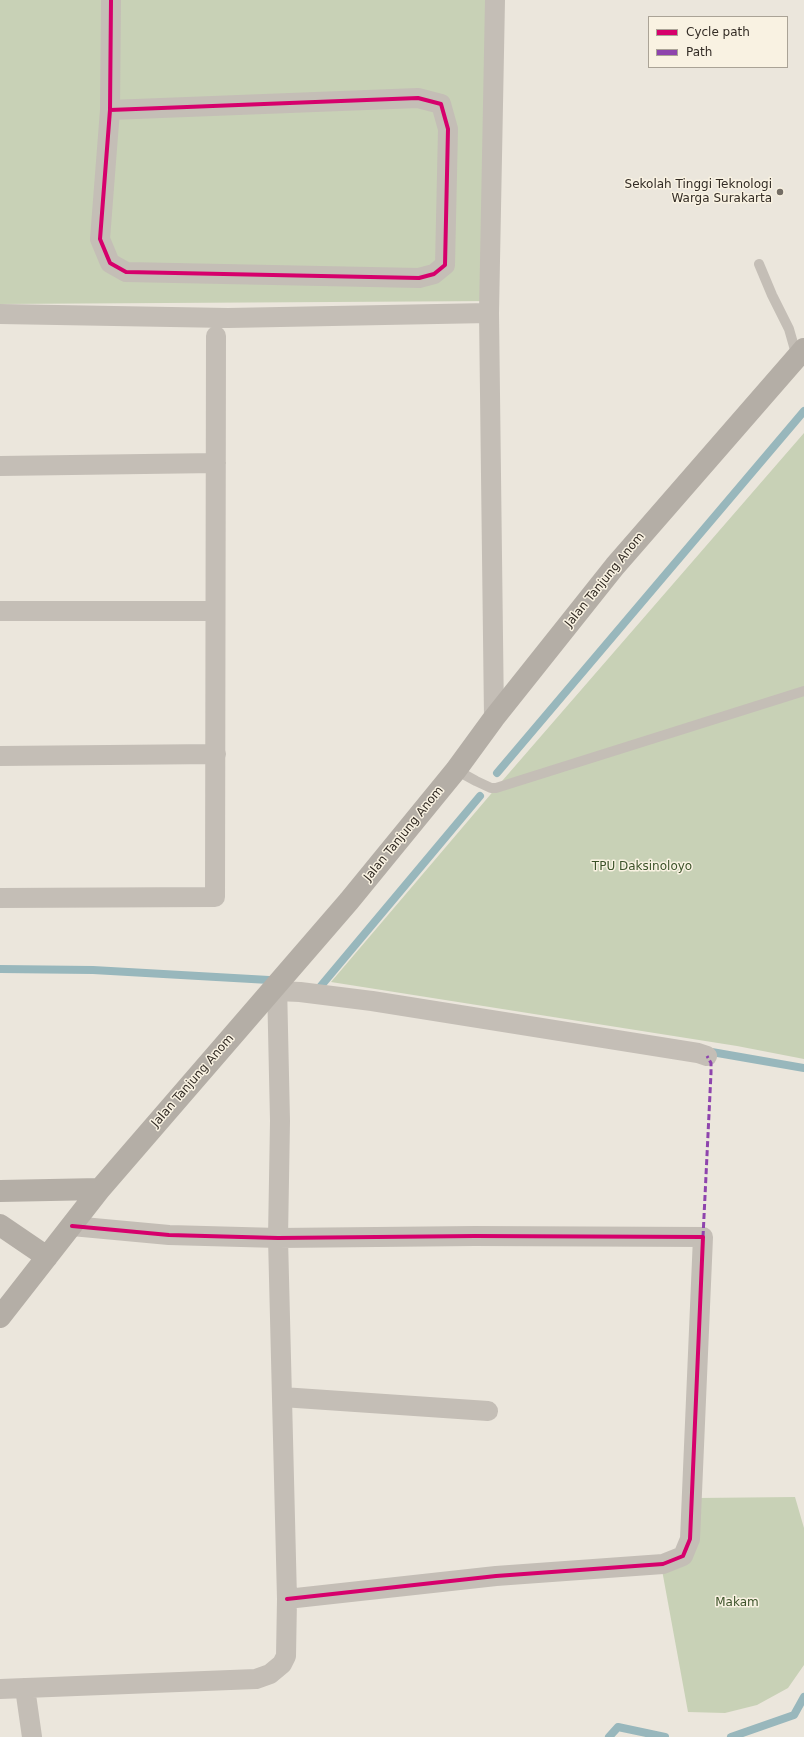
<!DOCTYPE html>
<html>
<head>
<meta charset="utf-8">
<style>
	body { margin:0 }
	#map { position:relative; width:804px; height:1737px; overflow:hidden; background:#ebe6dc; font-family:"DejaVu Sans",sans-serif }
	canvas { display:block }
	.legend { position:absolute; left:648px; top:16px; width:140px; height:52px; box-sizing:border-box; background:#f9f2e2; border:1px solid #aaa396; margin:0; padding:5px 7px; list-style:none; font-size:12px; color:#332c25 }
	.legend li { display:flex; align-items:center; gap:8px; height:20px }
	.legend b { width:20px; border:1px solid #aaa396 }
</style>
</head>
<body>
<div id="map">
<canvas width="804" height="1737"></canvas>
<ul class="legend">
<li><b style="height:5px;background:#d6006c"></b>Cycle path</li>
<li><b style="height:5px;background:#8e44ad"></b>Path</li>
</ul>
</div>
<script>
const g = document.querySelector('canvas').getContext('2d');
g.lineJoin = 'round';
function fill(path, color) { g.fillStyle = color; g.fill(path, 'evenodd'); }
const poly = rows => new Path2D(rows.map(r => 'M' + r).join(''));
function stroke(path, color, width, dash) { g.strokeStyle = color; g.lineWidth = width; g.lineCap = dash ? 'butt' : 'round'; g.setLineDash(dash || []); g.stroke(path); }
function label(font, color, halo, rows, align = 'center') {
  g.font = font + ' "DejaVu Sans",sans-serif'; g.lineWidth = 3; g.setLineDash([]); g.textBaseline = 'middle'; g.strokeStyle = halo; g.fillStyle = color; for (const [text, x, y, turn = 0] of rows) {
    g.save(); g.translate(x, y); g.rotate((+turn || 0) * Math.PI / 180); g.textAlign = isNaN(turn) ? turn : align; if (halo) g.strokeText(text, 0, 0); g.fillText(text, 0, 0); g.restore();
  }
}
const green = poly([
	[0,0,495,0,496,301,0,304],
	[804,433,804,1059,737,1046,331,982,496,788],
	[795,1497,804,1528,804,1665,788,1688,757,1705,725,1713,688,1712,662,1570,674,1566,698,1498]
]);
const stream = poly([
	[497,773,804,411],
	[0,969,93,970,269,980],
	[320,987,480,796],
	[706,1051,804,1068],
	[609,1737,618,1727,665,1737],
	[731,1737,794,1715,804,1697]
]);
const lane = poly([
	[759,264,772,295,789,329,797,357],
	[456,770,476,781,491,788,496,788,804,691]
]);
const street = poly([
	[110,110,418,98,441,104,448,129,445,265,434,274,419,278,126,272,110,263,100,239,110,110,111,0],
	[0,314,228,318,489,313],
	[0,466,216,463],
	[0,611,215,611],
	[494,718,489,313,495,0],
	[0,756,216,754],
	[0,898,215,897,216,336],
	[277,991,300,992,372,1001,698,1053,707,1056],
	[72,1226,169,1235,278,1238,475,1236,703,1237,690,1539,683,1556,663,1564,496,1576,287,1599],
	[282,1397,488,1411],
	[25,1688,32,1737],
	[0,1689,256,1679,270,1674,282,1664,286,1656,287,1599,278,1238,280,1121,277,984]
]);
const secondary = poly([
	[0,1191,100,1189],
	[0,1225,47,1257],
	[0,1317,100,1189,349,901,456,770,494,718,615,566,804,349]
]);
const quiet = poly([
	[703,1237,711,1073,711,1063,707,1056]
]);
const cycleway = poly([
	[110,110,418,98,441,104,448,129,445,265,434,274,419,278,126,272,110,263,100,239,110,110,111,0],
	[72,1226,169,1235,278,1238,475,1236,703,1237,690,1539,683,1556,663,1564,496,1576,287,1599]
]);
const markers = [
	[780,192,4,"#736d65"]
];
const poiNames = [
	["Sekolah Tinggi Teknologi",772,185],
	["Warga Surakarta",772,199]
];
const streetNames = [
	["Jalan Tanjung Anom",605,580,-51],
	["Jalan Tanjung Anom",404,834,-51],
	["Jalan Tanjung Anom",193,1081,-49]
];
const parkNames = [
	["TPU Daksinoloyo",642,867],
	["Makam",737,1603]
];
fill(green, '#c8d1b6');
stroke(stream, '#98b7bc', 8);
stroke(lane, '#c4beb6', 10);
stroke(street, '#c4beb6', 20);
stroke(secondary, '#b4aea6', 22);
stroke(quiet, '#8e44ad', 3, [6, 3]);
stroke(cycleway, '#d6006c', 4);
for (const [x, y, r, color] of markers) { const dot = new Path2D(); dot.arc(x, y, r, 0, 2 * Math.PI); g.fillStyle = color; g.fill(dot); stroke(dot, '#f9f2e2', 1.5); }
label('12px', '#332c25', '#f9f2e2', poiNames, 'right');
label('12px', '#332c25', '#f9f2e2', streetNames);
label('12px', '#3c5229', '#f9f2e2', parkNames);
</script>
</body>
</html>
